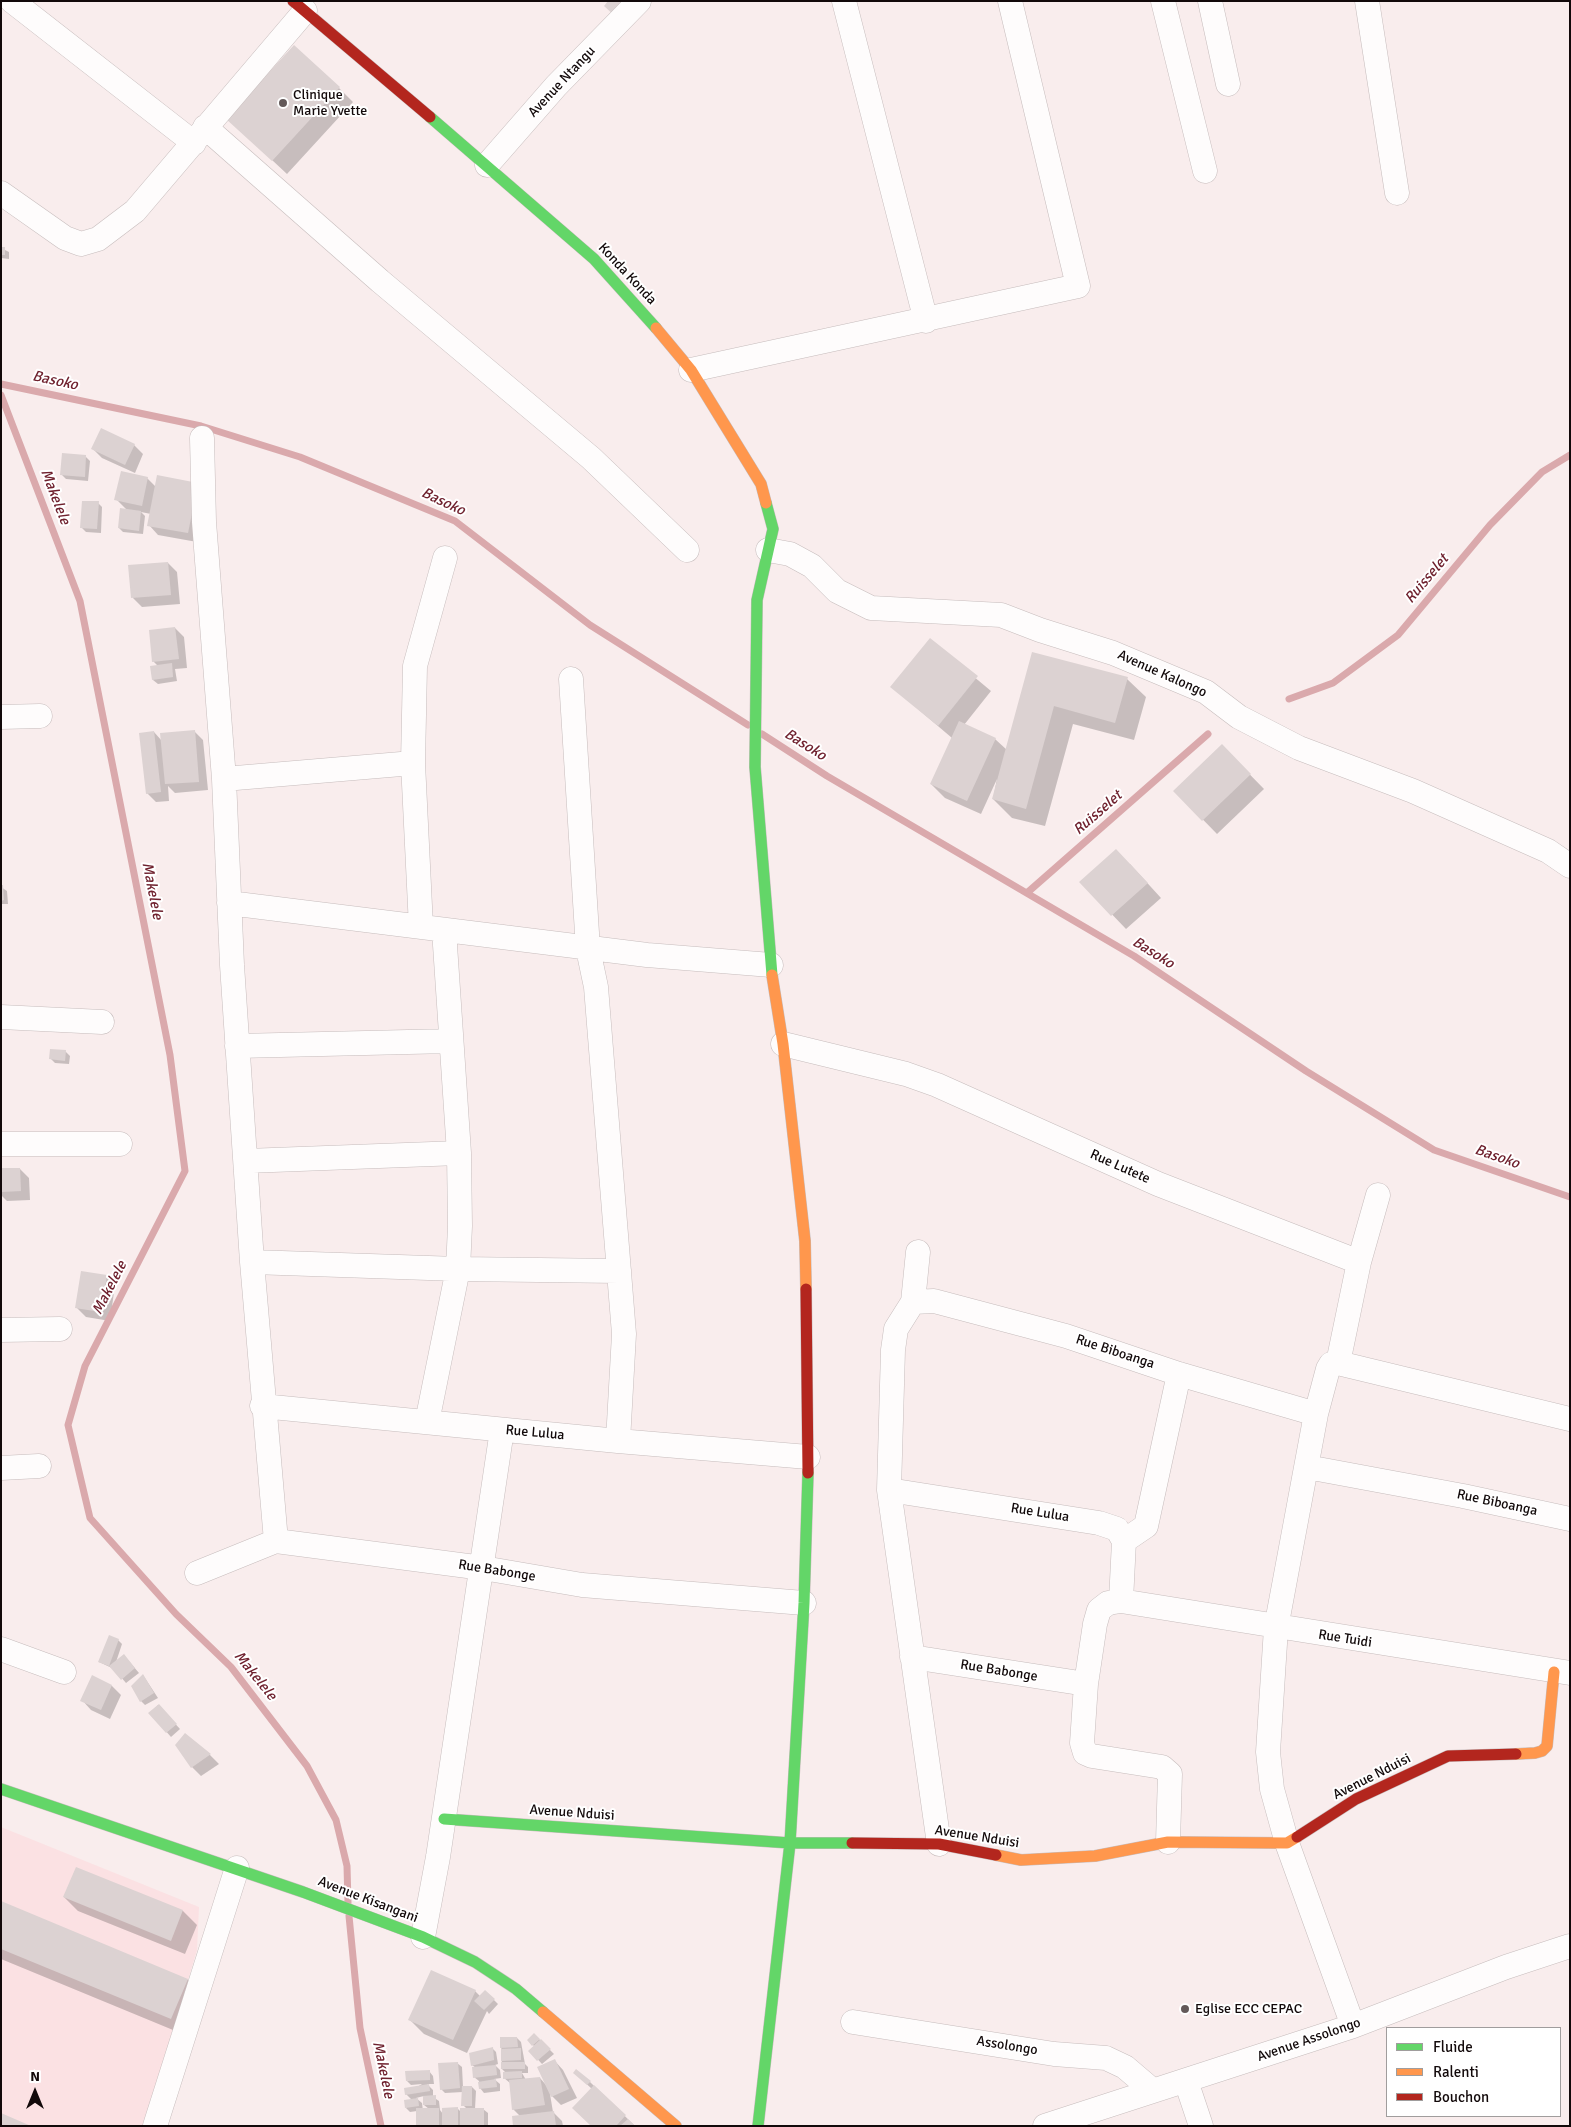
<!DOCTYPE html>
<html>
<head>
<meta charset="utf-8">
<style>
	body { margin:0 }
	#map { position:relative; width:1571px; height:2127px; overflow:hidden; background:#f9eded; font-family:Signika,sans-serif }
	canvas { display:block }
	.frame { position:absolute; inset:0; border:2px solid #12090a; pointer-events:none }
	.legend { position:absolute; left:1386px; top:2027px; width:175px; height:90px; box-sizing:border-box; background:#fff; border:1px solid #a09d9d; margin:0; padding:6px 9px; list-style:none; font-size:15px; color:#12090a }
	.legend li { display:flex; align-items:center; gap:10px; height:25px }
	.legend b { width:25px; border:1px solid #a09d9d }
	.north { position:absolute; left:10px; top:2067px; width:50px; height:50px; -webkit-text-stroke:4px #fff; paint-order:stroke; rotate:0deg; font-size:14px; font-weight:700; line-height:20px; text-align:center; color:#12090a }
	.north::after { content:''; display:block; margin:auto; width:18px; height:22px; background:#12090a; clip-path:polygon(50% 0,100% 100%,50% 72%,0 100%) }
</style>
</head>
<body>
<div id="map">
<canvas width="1571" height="2127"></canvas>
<div class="frame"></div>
<ul class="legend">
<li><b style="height:6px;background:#63d668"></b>Fluide</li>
<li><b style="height:6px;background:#ff974d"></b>Ralenti</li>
<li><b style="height:6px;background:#b3261e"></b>Bouchon</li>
</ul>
<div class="north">N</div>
</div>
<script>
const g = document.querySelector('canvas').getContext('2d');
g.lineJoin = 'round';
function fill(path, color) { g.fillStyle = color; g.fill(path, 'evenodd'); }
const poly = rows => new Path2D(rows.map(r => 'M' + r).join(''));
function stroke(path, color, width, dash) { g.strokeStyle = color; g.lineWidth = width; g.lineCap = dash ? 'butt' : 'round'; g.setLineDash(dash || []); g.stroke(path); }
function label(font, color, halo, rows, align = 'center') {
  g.font = font + ' Signika,sans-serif'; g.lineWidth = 4; g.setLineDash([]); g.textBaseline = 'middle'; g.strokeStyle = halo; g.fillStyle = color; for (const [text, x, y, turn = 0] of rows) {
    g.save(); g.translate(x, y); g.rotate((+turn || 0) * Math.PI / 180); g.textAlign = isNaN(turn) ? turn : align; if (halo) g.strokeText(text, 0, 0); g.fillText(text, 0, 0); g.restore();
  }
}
const built = poly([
	[1,1827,199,1907,197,1950,144,2126,1,2126]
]);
const shadow = poly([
	[339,88,353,102,287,174,228,119],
	[1,248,9,252,9,259,1,258],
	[134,445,143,454,135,473,102,458,93,449],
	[85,456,90,461,88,481,66,479,62,475],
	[147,478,156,487,197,484,197,542,158,535,149,525,151,514,141,512,145,516,143,534,123,532,119,528,127,510,116,499],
	[98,503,102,507,101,533,86,532,82,528],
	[168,563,177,572,180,604,142,607,133,598,130,566],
	[175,628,184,637,187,668,175,669,177,681,158,684,153,680,158,666,153,661],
	[930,640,991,691,964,725,995,739,1007,750,1033,653,1127,679,1146,697,1134,740,1073,724,1045,826,1012,818,993,799,997,779,981,814,945,798,931,784,952,738,892,687],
	[194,731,203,740,208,790,175,793,168,786,169,801,156,802,147,793,154,732,162,741],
	[1222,746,1264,789,1217,834,1175,791],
	[1130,864,1161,898,1126,929,1081,882],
	[1,887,7,891,8,904,1,904],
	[65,1051,70,1056,69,1064,55,1063,51,1059],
	[1,1169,20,1169,29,1178,30,1200,7,1201,1,1195],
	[106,1276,115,1285,110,1321,86,1317,77,1308],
	[118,1640,122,1644,116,1662,128,1660,139,1673,126,1683,114,1669,99,1662],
	[143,1675,158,1698,145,1705,141,1701],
	[93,1677,112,1686,121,1695,110,1719,91,1710,82,1700],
	[158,1705,180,1729,171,1737,150,1713],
	[185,1735,210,1755,219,1764,201,1776,192,1767],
	[76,1869,183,1911,197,1925,185,1954,78,1911,64,1897],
	[1,1902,188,1980,206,1999,190,2037,1,1959],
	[432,1972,475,1991,480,1996,485,1991,498,2004,489,2014,487,2011,467,2053,424,2034,410,2020],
	[534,2034,554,2054,542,2064,530,2051,535,2047,528,2040],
	[501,2038,517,2038,521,2042,525,2064,528,2067,528,2073,522,2073,526,2080,540,2078,546,2085,554,2060,563,2070,577,2098,561,2105,550,2094,553,2112,562,2121,563,2126,515,2126,520,2116,513,2109,510,2083,504,2078,506,2073,502,2069],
	[492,2048,496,2052,498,2064,495,2065,500,2070,501,2078,494,2079,500,2084,500,2091,484,2093,480,2088,479,2081,474,2077,476,2068,472,2065],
	[457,2063,462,2067,463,2087,472,2087,476,2091,475,2109,483,2109,488,2113,488,2126,417,2126,417,2111,410,2112,406,2108,412,2100,406,2094,422,2084,411,2085,407,2081,429,2071,433,2076,434,2084,427,2084,433,2090,433,2097,439,2101,440,2110,443,2114,457,2108,461,2112,467,2109,463,2105,463,2092,445,2093,441,2089],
	[424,2096,424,2105,429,2109,423,2111,422,2103,416,2098],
	[576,2071,590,2082,634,2125,592,2126,592,2089,579,2077]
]);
const stream = poly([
	[1,384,201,426,300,457,455,521,590,625,748,725],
	[1,395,80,601,170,1055,185,1171,85,1366,68,1425,90,1518,176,1614,231,1667,307,1766,336,1820,347,1866,348,1903],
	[1289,699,1333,683,1398,635,1490,525,1542,472,1570,455],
	[762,734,827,776,1134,956,1306,1071,1434,1150,1570,1197],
	[1028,892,1208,734],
	[349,1916,360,2028,381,2126]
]);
const building = poly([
	[608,1,628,1,615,16,604,6],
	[294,45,340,87,272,161,226,119],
	[1,247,5,247,5,255,1,255],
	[101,428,135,444,125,465,91,449],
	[62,453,86,455,85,477,60,475],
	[121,471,148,477,142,506,114,500],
	[157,475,198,483,188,533,147,526],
	[82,501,99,501,97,529,80,528],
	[120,508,141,511,139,531,118,528],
	[168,562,171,595,131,598,128,565],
	[175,627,179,659,152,662,149,630],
	[930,638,978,676,938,726,890,687],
	[1032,652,1128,677,1115,723,1054,706,1026,809,992,799],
	[172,663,173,677,152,680,150,666],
	[959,721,996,738,967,801,930,784],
	[195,730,199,782,165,784,160,733],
	[154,731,161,792,146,794,139,733],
	[1222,744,1251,774,1202,821,1173,791],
	[1116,849,1148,883,1111,916,1079,882],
	[1,885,3,885,4,900,1,901],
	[50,1049,66,1050,65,1061,49,1059],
	[1,1168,20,1168,21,1191,1,1192],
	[81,1271,107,1275,101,1312,75,1308],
	[109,1635,119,1639,109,1666,98,1662],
	[124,1654,135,1668,121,1680,109,1666],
	[143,1674,154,1693,140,1702,131,1686],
	[92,1675,112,1685,101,1710,80,1701],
	[159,1704,177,1724,166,1733,148,1713],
	[185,1733,211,1754,191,1768,175,1745],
	[76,1867,183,1910,171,1941,63,1897],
	[1,1901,188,1979,171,2019,1,1949],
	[431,1970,476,1990,453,2040,408,2020],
	[485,1990,495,1999,484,2010,474,2001],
	[534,2033,540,2039,532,2046,527,2040],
	[500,2037,517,2037,518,2047,500,2048],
	[541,2039,551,2049,537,2061,528,2051],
	[493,2047,494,2060,471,2066,469,2053],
	[521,2048,521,2060,501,2061,501,2049],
	[555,2059,569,2089,551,2097,537,2067],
	[458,2062,460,2088,440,2090,438,2063],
	[501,2062,525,2062,525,2069,501,2069],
	[496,2065,497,2075,473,2078,472,2067],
	[576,2069,591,2081,587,2085,573,2073],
	[430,2070,430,2080,406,2081,405,2071],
	[522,2071,522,2078,503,2079,503,2072],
	[540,2077,545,2105,512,2110,509,2080],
	[496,2079,497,2087,479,2089,478,2082],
	[429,2084,430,2091,405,2095,404,2088],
	[594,2085,626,2115,616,2126,591,2126,572,2108],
	[462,2086,472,2086,472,2106,461,2106],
	[436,2095,436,2105,423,2105,423,2096],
	[418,2098,419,2106,405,2108,404,2100],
	[458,2107,458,2126,442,2126,442,2108],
	[416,2108,439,2108,439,2126,416,2126],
	[460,2108,484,2108,484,2126,460,2126],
	[554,2111,556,2126,513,2126,512,2116],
	[1,2113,31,2126,1,2126],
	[628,2119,635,2126,620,2126]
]);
const street = poly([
	[12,1,194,143],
	[844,1,926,321],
	[1163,1,1205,171],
	[1210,1,1228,84],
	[1367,1,1397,193],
	[205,127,380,281,591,458,687,550],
	[487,165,556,86,639,1],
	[1,193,65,238,81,244,98,239,135,211,305,11],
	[691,370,1078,286,1010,1],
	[202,438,204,522,224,779,232,965,252,1262,276,1541],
	[768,550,790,554,812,566,837,591,871,608,1001,615,1040,630,1113,653,1206,692,1239,717,1299,748,1413,791,1548,851,1570,866],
	[571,679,588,949,596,987,624,1334,618,1441],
	[1,717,40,716],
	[224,779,413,763],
	[229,903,647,955,771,965],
	[421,927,413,763,415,666,445,558],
	[1,1017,102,1022],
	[783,1044,906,1074,937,1085,1158,1184,1359,1262,1338,1363],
	[237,1046,451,1041],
	[1,1144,120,1144],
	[246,1161,459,1153],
	[918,1252,913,1302,896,1329,893,1350,889,1490,939,1844],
	[252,1262,458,1269,619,1271],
	[1359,1262,1378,1195],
	[913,1302,934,1301,1066,1336,1179,1374,1316,1414],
	[1,1330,60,1329],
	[262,1406,618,1441,808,1457],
	[427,1422,458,1269,460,1226,459,1153,444,930],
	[1307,1467,1463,1496,1570,1519],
	[1,1468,39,1466],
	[889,1490,1099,1523,1117,1529,1124,1541,1121,1601],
	[1124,1541,1146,1526,1179,1374],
	[197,1573,276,1541,483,1568,582,1585,804,1603],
	[1,1649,64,1672],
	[912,1657,1086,1684],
	[1168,1842,1170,1774,1162,1767,1092,1756,1085,1753,1082,1743,1086,1684,1095,1624,1099,1610,1108,1603,1121,1601,1570,1673],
	[423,1937,438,1857,502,1430],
	[853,2022,1054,2054,1106,2058,1125,2067,1152,2090],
	[1353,2026,1287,1843,1272,1789,1268,1752,1276,1628,1316,1414,1328,1369,1331,1364,1338,1363,1570,1419],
	[1186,2081,1201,2126],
	[155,2126,237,1868],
	[1045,2126,1353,2026,1506,1967,1570,1946]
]);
const fast = poly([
	[430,117,594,259,656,328],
	[766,503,773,529,757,600,755,767,772,975],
	[1,1789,303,1892,423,1937,475,1962,516,1989,543,2012],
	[444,1819,790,1843,852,1843],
	[758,2126,790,1843,804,1603,808,1473]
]);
const slow = poly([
	[656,328,691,370,761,484,766,503],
	[772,975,783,1044,805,1241,806,1289],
	[1516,1754,1535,1753,1542,1751,1547,1746,1554,1672],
	[996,1855,1021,1860,1095,1856,1168,1842,1287,1843,1297,1837],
	[543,2012,676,2126]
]);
const jam = poly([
	[293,1,430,117],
	[806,1289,808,1473],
	[1297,1837,1356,1799,1448,1756,1516,1754],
	[852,1843,939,1844,996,1855]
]);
const markers = [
	[283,103,5,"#635959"],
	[1185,2009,5,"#635959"]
];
const streetNames = [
	["Avenue Ntangu",562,82,-47],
	["Konda Konda",627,274,47],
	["Avenue Kalongo",1162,674,24],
	["Rue Lutete",1120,1167,24],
	["Rue Biboanga",1115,1352,18],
	["Rue Lulua",535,1433,5],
	["Rue Biboanga",1497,1503,12],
	["Rue Lulua",1040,1513,9],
	["Rue Babonge",497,1571,9],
	["Rue Tuidi",1345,1639,9],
	["Rue Babonge",999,1671,9],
	["Avenue Nduisi",1372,1777,-27],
	["Avenue Nduisi",572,1813,4],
	["Avenue Nduisi",977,1837,9],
	["Avenue Kisangani",368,1900,21],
	["Avenue Assolongo",1309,2040,-19],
	["Assolongo",1007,2046,9]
];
const poiNames = [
	["Clinique",293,95],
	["Marie Yvette",293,111],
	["Eglise ECC CEPAC",1195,2009]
];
const waterNames = [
	["Basoko",55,381,12],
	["Makelele",55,497,69],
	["Basoko",443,502,25],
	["Ruisselet",1427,579,-50],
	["Basoko",805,745,32],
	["Ruisselet",1098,813,-41],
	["Makelele",152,891,79],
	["Basoko",1153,953,32],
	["Basoko",1497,1157,19],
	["Makelele",110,1288,-63],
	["Makelele",255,1676,51],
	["Makelele",383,2070,78]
];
fill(built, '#fbe1e3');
fill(shadow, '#0003');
stroke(stream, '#daa9ac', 7);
fill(building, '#dcd2d2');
stroke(street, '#c6bcbc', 25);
stroke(fast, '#c6bcbc', 12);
stroke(slow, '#c6bcbc', 12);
stroke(jam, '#c6bcbc', 12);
stroke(street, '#fefcfc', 24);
stroke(fast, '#63d668', 11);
stroke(slow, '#ff974d', 11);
stroke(jam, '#b3261e', 11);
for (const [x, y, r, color] of markers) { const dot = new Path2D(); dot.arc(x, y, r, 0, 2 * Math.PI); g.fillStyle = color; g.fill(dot); stroke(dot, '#fff', 2); }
label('14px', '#12090a', '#fff', streetNames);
label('14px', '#12090a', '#fff', poiNames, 'left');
label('italic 15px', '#6f212e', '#fff', waterNames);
</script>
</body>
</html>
